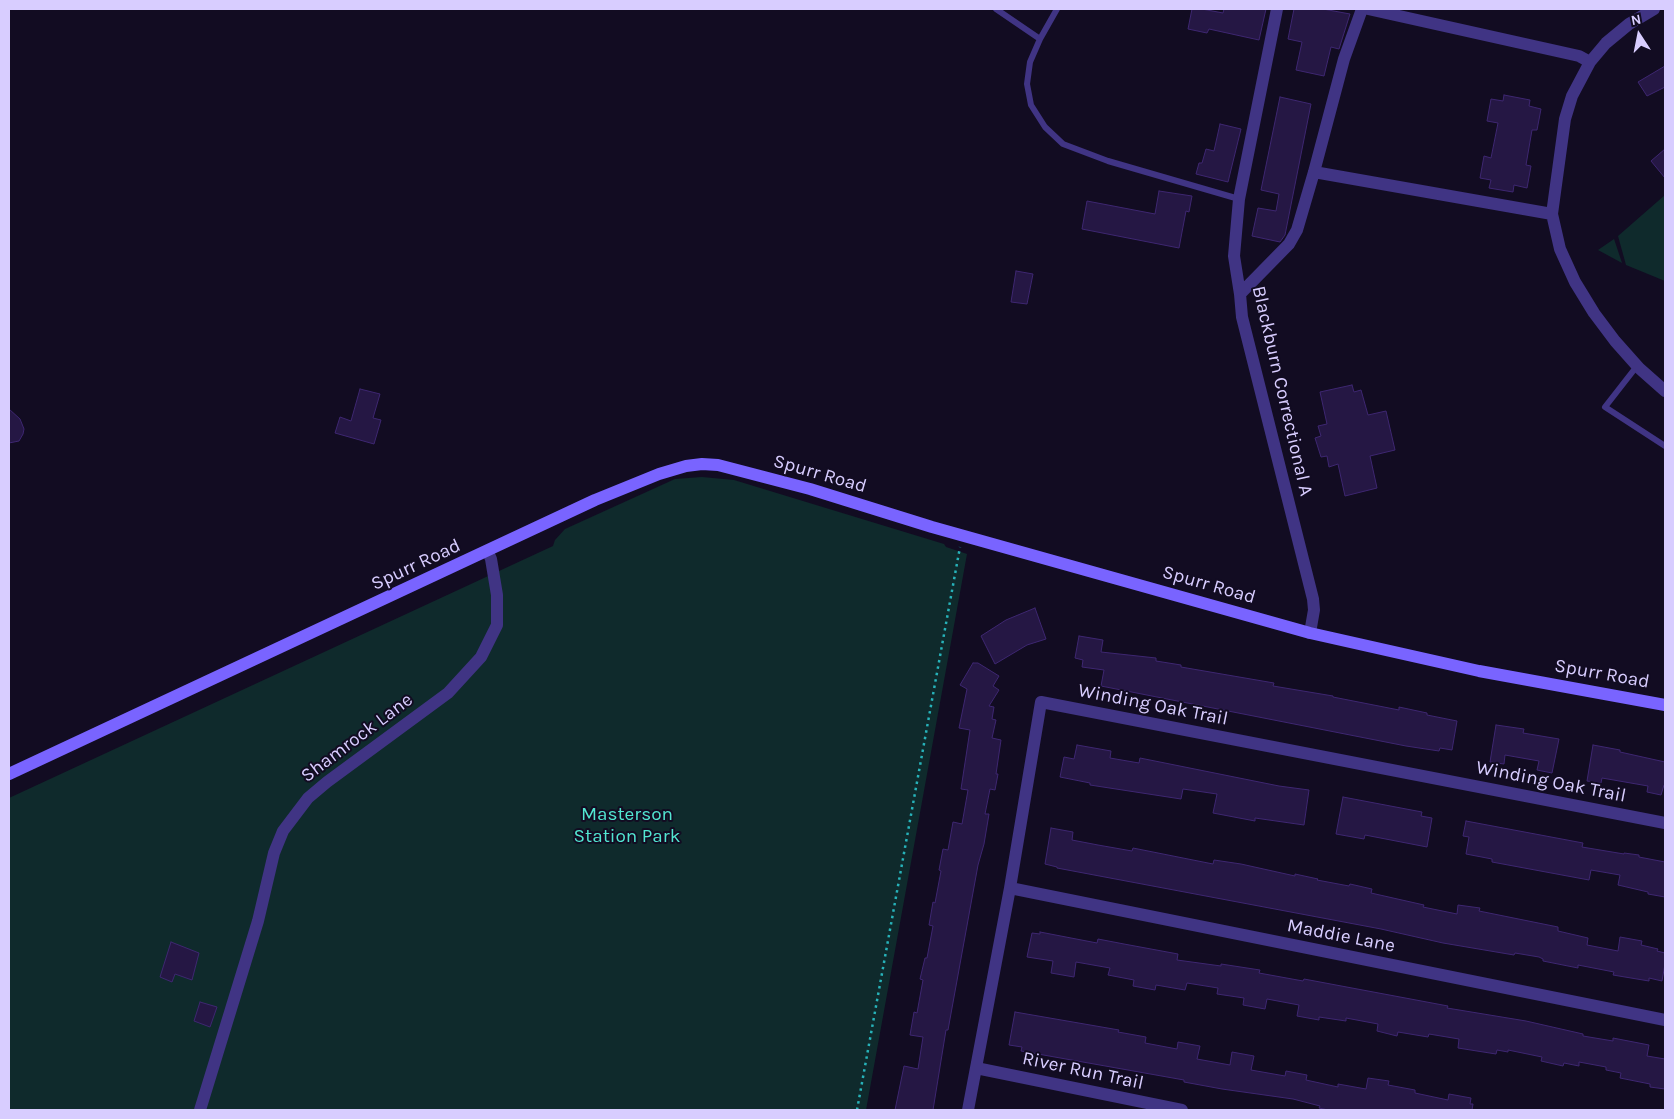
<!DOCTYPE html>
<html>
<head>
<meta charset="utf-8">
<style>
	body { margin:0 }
	#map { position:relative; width:1674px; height:1119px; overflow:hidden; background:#120c22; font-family:Karla,sans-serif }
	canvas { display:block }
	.frame { position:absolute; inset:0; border:10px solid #d8cdff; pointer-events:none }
	.north { position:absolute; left:1614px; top:10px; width:50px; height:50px; -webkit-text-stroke:4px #120c22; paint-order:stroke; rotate:349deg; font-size:14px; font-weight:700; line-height:20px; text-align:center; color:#d8cdff }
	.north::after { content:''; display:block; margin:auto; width:18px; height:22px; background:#d8cdff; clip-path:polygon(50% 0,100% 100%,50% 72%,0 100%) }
</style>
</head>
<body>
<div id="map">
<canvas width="1674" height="1119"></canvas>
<div class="frame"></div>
<div class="north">N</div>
</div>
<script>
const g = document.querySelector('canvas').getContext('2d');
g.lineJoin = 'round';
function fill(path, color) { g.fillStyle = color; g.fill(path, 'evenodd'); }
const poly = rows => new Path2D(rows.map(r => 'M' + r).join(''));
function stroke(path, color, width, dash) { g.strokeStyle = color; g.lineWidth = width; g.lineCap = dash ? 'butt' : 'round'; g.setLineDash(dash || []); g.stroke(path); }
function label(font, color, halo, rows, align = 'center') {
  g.font = font + ' Karla,sans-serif'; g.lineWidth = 4; g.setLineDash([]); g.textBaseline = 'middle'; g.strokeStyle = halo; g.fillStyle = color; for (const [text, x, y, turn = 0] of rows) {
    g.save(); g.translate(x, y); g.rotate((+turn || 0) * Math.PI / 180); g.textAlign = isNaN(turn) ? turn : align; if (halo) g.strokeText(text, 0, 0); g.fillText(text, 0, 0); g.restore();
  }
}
const green = poly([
	[1665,195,1665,281,1626,265,1618,236],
	[1614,239,1622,263,1598,250],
	[702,477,734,480,944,544,946,547,967,554,866,1110,9,1110,9,798,553,546,555,540,565,529,675,479]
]);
const building = poly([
	[1192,9,1202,9,1223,13,1224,9,1266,9,1259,40,1209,29,1207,33,1188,29,1192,9],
	[1294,9,1323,9,1350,14,1339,49,1331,47,1324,76,1296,70,1302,42,1288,39,1294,9],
	[1665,66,1665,87,1647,96,1638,82,1665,66],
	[1504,95,1530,100,1529,106,1541,109,1537,130,1532,130,1526,165,1531,166,1527,188,1514,185,1513,192,1489,188,1491,180,1480,178,1484,156,1491,158,1498,123,1487,121,1491,99,1503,101,1504,95],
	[1280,97,1311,104,1285,235,1280,242,1252,236,1258,208,1276,211,1279,194,1261,190,1280,97],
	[1220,124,1241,129,1228,182,1196,174,1199,163,1202,163,1206,149,1214,151,1220,124],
	[1665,149,1665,178,1651,161,1665,149],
	[1159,191,1192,196,1189,212,1186,211,1179,248,1082,229,1087,201,1155,214,1159,191],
	[1016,271,1033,274,1027,304,1011,302,1016,271],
	[1352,385,1354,392,1361,390,1368,415,1386,411,1395,450,1370,456,1377,488,1345,496,1338,464,1329,467,1327,456,1321,457,1315,438,1321,436,1318,426,1327,424,1320,392,1352,385],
	[360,389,380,394,373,418,381,420,374,444,335,433,340,417,351,421,360,389],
	[9,409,20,419,24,429,23,434,19,441,9,443,9,409],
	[1035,608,1046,639,1027,645,995,664,981,636,1006,620,1035,608],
	[1079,636,1103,640,1101,652,1156,658,1156,661,1181,665,1181,667,1274,683,1273,686,1333,696,1333,697,1399,710,1399,707,1427,713,1427,715,1457,721,1452,750,1440,748,1439,751,1406,746,1101,686,1104,670,1082,667,1083,660,1075,658,1079,636],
	[973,663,978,663,999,676,993,686,999,690,989,706,994,707,992,719,996,720,992,738,1001,740,996,774,998,774,995,790,990,789,985,814,989,814,984,844,978,865,948,1030,946,1030,933,1110,895,1110,904,1066,918,1069,923,1037,910,1035,914,1012,917,1013,923,980,920,979,925,958,927,958,933,926,929,925,933,902,935,903,941,871,939,870,943,849,948,850,953,822,962,824,968,790,961,789,970,730,959,728,967,689,960,685,973,663],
	[1496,725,1524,729,1523,733,1559,739,1552,773,1537,770,1539,761,1505,755,1504,764,1490,762,1496,725],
	[1077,745,1111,751,1110,758,1139,763,1140,758,1279,786,1309,790,1304,825,1255,818,1255,821,1213,813,1217,794,1183,789,1181,799,1090,785,1090,783,1060,777,1064,757,1074,759,1077,745],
	[1593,745,1620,750,1620,752,1665,762,1665,785,1664,785,1661,795,1647,792,1648,786,1602,778,1601,783,1587,781,1593,745],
	[1343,797,1422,812,1421,816,1432,818,1427,847,1365,835,1364,839,1336,834,1343,797],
	[1466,821,1583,843,1582,847,1624,854,1624,853,1639,855,1639,857,1665,862,1665,897,1648,894,1648,892,1618,885,1620,875,1591,870,1589,880,1492,862,1492,859,1466,854,1469,837,1463,836,1466,821],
	[1051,828,1073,832,1072,840,1098,845,1132,851,1133,848,1213,864,1214,860,1241,864,1295,876,1295,874,1318,879,1317,880,1349,886,1350,884,1372,889,1371,893,1424,905,1423,907,1457,914,1458,905,1480,908,1479,911,1558,927,1558,931,1588,938,1587,945,1618,951,1620,937,1642,941,1641,945,1658,949,1657,951,1665,953,1665,964,1662,981,1649,978,1649,981,1613,975,1614,972,1578,965,1578,968,1543,961,1543,959,1539,957,1515,953,1514,955,1443,943,1381,929,1057,868,1057,867,1045,864,1051,828],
	[1040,932,1097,943,1098,939,1124,944,1178,954,1177,960,1221,966,1221,964,1260,970,1259,973,1303,981,1304,979,1448,1006,1447,1008,1526,1021,1583,1034,1583,1036,1613,1041,1613,1038,1649,1045,1647,1056,1665,1059,1665,1089,1650,1087,1650,1084,1620,1078,1621,1073,1606,1070,1606,1067,1579,1062,1579,1066,1564,1063,1563,1066,1541,1061,1542,1057,1508,1050,1508,1052,1497,1050,1496,1054,1458,1048,1459,1039,1429,1034,1428,1037,1398,1032,1397,1036,1377,1031,1378,1024,1346,1018,1346,1021,1319,1017,1319,1020,1297,1016,1299,1005,1267,999,1265,1009,1243,1005,1244,998,1217,994,1218,988,1187,983,1185,990,1156,985,1155,990,1133,986,1134,980,1108,975,1110,968,1076,962,1074,977,1051,973,1053,961,1027,957,1032,933,1040,934,1040,932],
	[171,942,199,953,192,980,175,974,172,982,160,977,171,942],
	[200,1002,217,1007,210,1027,194,1021,200,1002],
	[1015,1012,1119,1030,1118,1032,1146,1037,1145,1043,1177,1049,1178,1042,1200,1046,1197,1059,1230,1065,1232,1052,1254,1056,1251,1070,1285,1076,1286,1071,1307,1075,1306,1080,1338,1087,1338,1084,1366,1089,1368,1078,1389,1081,1388,1085,1415,1090,1415,1093,1448,1100,1449,1094,1471,1098,1470,1104,1473,1104,1472,1110,1328,1110,1319,1108,1320,1106,1293,1099,1222,1089,1184,1082,1184,1080,1021,1051,1022,1047,1009,1045,1015,1012]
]);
const path = poly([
	[857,1110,960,547]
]);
const lane = poly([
	[996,9,1040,39],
	[1057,9,1040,39,1030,62,1027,84,1031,105,1045,127,1063,144,1108,161,1239,199],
	[1637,366,1605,407,1665,446]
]);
const street = poly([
	[1277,9,1239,199,1234,256,1240,294,1242,317,1313,599,1314,610,1310,633],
	[1368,9,1579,56,1590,62],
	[1654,9,1629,24,1606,43,1590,62,1572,96,1565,119,1552,214,1560,249,1575,282,1594,313,1615,341,1639,368,1665,391],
	[1314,172,1552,214],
	[1240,294,1289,244,1297,230,1314,172,1344,59,1362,9],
	[1010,888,1665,1020],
	[976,1068,1182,1110],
	[200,1110,258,921,274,853,283,831,308,798,327,782,448,693,481,657,497,625,497,595,491,559,488,552],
	[968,1110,1010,888,1041,702,1665,823]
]);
const secondary = poly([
	[9,774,595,500,659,474,686,466,702,464,718,465,810,489,932,527,1310,633,1479,671,1665,705]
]);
const streetNames = [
	["Blackburn Correctional A",1282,391,77],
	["Spurr Road",820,474,16],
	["Spurr Road",416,565,-25],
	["Spurr Road",1209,585,16],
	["Spurr Road",1602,674,10],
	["Winding Oak Trail",1153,705,11],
	["Shamrock Lane",357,738,-37],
	["Winding Oak Trail",1551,782,11],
	["Maddie Lane",1341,936,11],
	["River Run Trail",1083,1071,12]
];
const parkNames = [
	["Masterson",627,815],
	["Station Park",627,837]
];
fill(green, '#0f2a2c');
fill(building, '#251744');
stroke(building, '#3e2771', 1);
stroke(path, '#27b2b9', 2.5, [2.5, 4]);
stroke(lane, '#403484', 6);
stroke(street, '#403484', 12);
stroke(secondary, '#7964ff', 12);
label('19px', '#d8cdff', '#120c22', streetNames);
label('19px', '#52e6d1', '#120c22', parkNames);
</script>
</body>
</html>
